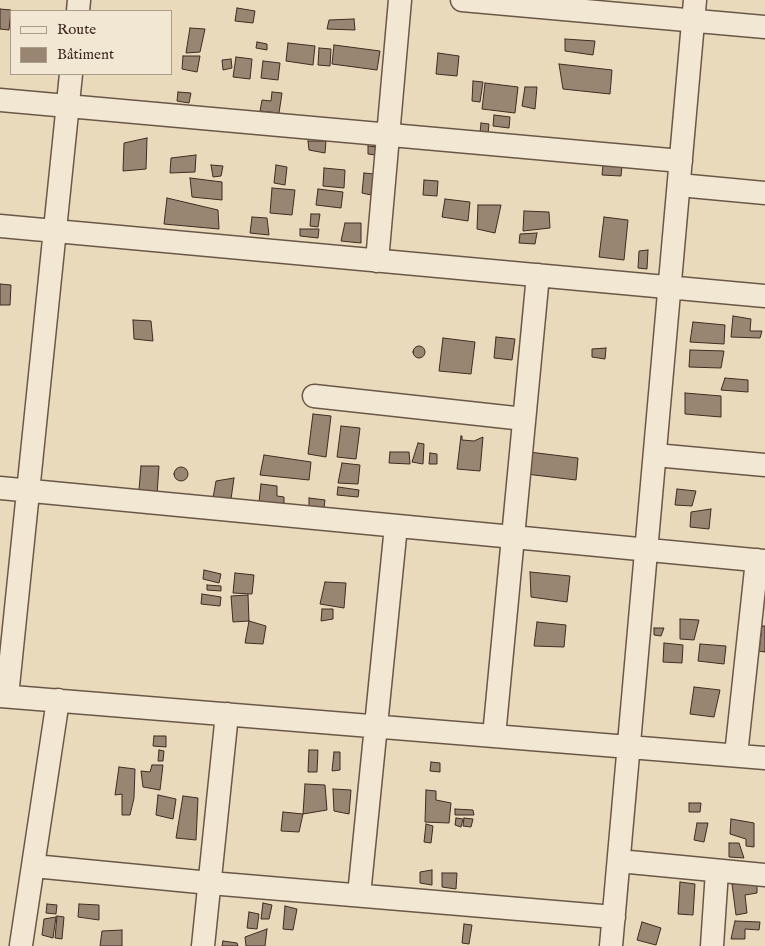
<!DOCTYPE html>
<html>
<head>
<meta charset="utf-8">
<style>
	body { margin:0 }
	#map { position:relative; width:765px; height:946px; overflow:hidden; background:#e9dabb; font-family:"IM FELL English",serif }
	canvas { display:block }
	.legend { position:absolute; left:10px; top:10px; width:162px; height:65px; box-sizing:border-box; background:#f1e7d3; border:1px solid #ab9c8c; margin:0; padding:6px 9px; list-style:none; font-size:15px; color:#412b22 }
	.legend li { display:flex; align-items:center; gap:10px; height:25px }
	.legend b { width:25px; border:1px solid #ab9c8c }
</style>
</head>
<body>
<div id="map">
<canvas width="765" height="946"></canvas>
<ul class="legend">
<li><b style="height:6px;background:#f1e7d3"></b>Route</li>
<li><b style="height:14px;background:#988672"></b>Bâtiment</li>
</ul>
</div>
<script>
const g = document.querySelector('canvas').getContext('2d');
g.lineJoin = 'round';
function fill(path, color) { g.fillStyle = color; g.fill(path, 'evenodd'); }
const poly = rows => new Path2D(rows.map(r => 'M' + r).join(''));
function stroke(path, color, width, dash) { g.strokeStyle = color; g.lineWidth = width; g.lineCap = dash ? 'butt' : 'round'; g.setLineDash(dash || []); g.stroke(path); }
const building = poly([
	[237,8,255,11,253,23,235,21,237,8],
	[0,9,11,10,9,30,0,29,0,9],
	[354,19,355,30,327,29,329,20,354,19],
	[190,28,205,29,200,52,186,53,190,28],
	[565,39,595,41,593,55,565,51,565,39],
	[257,42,267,44,267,50,256,48,257,42],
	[288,43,315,46,313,65,286,61,288,43],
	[334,45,380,51,377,70,332,64,334,45],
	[319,48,331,49,330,66,318,65,319,48],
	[438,53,459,56,457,76,436,74,438,53],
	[183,56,200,56,197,72,182,69,183,56],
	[236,57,252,59,250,79,233,77,236,57],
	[231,59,232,68,223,70,222,60,231,59],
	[263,61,280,63,278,80,261,78,263,61],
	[559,64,612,70,610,94,563,89,559,64],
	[473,81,483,82,480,102,472,101,473,81],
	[485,83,518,87,515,113,482,109,485,83],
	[525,87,537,87,535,109,522,106,525,87],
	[178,92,191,93,189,103,177,101,178,92],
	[272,92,282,93,279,113,260,111,262,100,271,101,272,92],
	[494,115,510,117,509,128,493,126,494,115],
	[481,123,489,124,488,134,480,133,481,123],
	[147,138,146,169,123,171,124,143,147,138],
	[308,141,326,141,325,153,309,150,308,141],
	[368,146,377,147,376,155,368,154,368,146],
	[196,155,195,172,170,173,171,158,196,155],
	[211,165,223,166,221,176,213,177,211,165],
	[276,165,287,167,285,185,274,183,276,165],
	[603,165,622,165,621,176,602,175,603,165],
	[324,168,345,170,344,188,323,186,324,168],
	[364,173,374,174,371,195,362,193,364,173],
	[190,178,222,182,222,200,192,197,190,178],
	[424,180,438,181,437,196,423,195,424,180],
	[272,188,295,190,292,215,270,213,272,188],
	[318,189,343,192,341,208,316,205,318,189],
	[167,198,218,210,219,229,164,224,167,198],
	[445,199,470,202,468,221,442,217,445,199],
	[478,205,501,205,495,233,477,229,478,205],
	[524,211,549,212,550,228,523,231,524,211],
	[311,214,320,214,318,227,310,226,311,214],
	[252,217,267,218,269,235,250,233,252,217],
	[604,217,628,220,624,260,599,257,604,217],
	[345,223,361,223,361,243,341,241,345,223],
	[300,229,319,229,318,238,300,236,300,229],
	[537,233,535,244,519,243,520,234,537,233],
	[648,250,647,269,638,268,639,251,648,250],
	[0,284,11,285,10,305,0,305,0,284],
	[733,316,751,319,750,331,762,331,760,338,731,337,733,316],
	[133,320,151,321,153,341,134,339,133,320],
	[693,322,725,325,724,344,690,342,693,322],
	[496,337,515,339,512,360,494,358,496,337],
	[443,338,475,342,471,374,439,371,443,338],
	'413 352a6 6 0 1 1 12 0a6 6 0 1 1-12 0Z',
	[606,348,605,359,592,357,592,349,606,348],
	[690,350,724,351,721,368,689,367,690,350],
	[725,378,748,380,748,392,721,390,725,378],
	[685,393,721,396,721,417,685,414,685,393],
	[313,414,331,416,326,457,308,454,313,414],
	[341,426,360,428,356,459,337,457,341,426],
	[461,436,462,436,462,440,474,441,483,437,480,471,457,469,461,436],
	[418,443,424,444,423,464,412,462,418,443],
	[390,452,409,452,410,464,389,463,390,452],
	[529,452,578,458,576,480,526,474,529,452],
	[430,453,437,454,437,464,429,464,430,453],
	[264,455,311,462,309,480,260,475,264,455],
	[342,463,360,465,358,484,338,483,342,463],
	[141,466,159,466,157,494,139,490,141,466],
	'174 474a7 7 0 1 1 14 0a7 7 0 1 1-14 0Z',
	[234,478,231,499,213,498,216,481,234,478],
	[261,484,277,486,277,496,284,497,284,506,259,502,261,484],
	[338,487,359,490,358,497,337,495,338,487],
	[677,489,696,491,692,506,675,505,677,489],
	[309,498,325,500,324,508,309,506,309,498],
	[711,509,709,529,690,527,691,512,711,509],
	[204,570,221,574,219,583,203,579,204,570],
	[530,572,570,576,567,602,531,597,530,572],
	[235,573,254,575,252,594,233,593,235,573],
	[325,582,346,583,344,608,320,604,325,582],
	[207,585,221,586,221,591,207,590,207,585],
	[202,594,221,597,220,606,201,604,202,594],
	[248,595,249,621,233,622,231,596,248,595],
	[322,609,333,609,333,619,321,621,322,609],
	[680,619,699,620,694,640,680,639,680,619],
	[249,621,266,626,263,644,245,643,249,621],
	[537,622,566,625,564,647,534,646,537,622],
	[762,626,765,626,765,652,759,651,762,626],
	[654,628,664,628,661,636,654,635,654,628],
	[664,643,683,645,682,663,663,662,664,643],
	[700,644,726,646,724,664,698,661,700,644],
	[694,687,720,690,714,717,690,714,694,687],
	[154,736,166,736,166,747,153,746,154,736],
	[159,750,164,751,163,761,158,761,159,750],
	[309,750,318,750,317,772,308,772,309,750],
	[334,752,340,752,340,770,332,771,334,752],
	[431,762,440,763,440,772,430,771,431,762],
	[152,765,163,765,160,790,143,787,141,771,150,772,152,765],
	[119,767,135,769,134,798,130,815,122,815,122,794,115,795,119,767],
	[305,784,325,785,327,810,303,814,305,784],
	[333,789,351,790,349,814,334,811,333,789],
	[426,790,436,791,436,800,451,803,449,823,425,822,426,790],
	[158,795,176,799,173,819,156,815,158,795],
	[183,796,198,798,196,840,176,838,183,796],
	[689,803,701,803,700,812,689,812,689,803],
	[455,809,473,810,474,815,455,815,455,809],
	[283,812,303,814,299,832,281,831,283,812],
	[456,818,463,819,461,827,455,825,456,818],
	[464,818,473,819,471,827,463,826,464,818],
	[731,819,754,823,754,847,746,846,746,839,730,834,731,819],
	[697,823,708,823,704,842,694,840,697,823],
	[426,824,433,826,431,843,424,842,426,824],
	[729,843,739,843,744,858,729,857,729,843],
	[432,870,432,885,420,883,420,872,432,870],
	[442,873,457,873,456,889,442,887,442,873],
	[680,882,695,884,693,915,678,914,680,882],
	[732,884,757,884,757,893,745,895,747,913,736,915,732,884],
	[263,903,272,905,269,919,261,919,263,903],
	[47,904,57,905,56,914,46,913,47,904],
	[79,904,99,905,99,920,78,917,79,904],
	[285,906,297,909,293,930,283,929,285,906],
	[249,912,259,914,257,929,247,928,249,912],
	[57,916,64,917,62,939,55,938,57,916],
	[56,917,53,938,42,935,44,919,56,917],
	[735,921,760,922,759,930,745,929,745,939,731,939,735,921],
	[642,922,661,928,656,945,637,940,642,922],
	[464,924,472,925,469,944,462,943,464,924],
	[267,929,265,946,246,946,245,937,267,929],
	[122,930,122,946,100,946,102,931,122,930],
	[223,941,237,943,238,946,222,946,223,941]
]);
const minor = poly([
	[462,0,765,27],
	[78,11,79,0],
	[0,100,681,161],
	[679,185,765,193],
	[0,226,765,296],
	[377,261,400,0],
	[314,396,524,419],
	[655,455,765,465],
	[0,488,765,561],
	[0,696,765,758],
	[7,696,71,74],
	[494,736,538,275],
	[736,755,757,560],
	[619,861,765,875],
	[34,866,210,883,614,917],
	[359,895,396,526],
	[21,945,58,700],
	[203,946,227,714],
	[611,946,695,0],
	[712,946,717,871]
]);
fill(building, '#988672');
stroke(building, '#412b22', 1);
stroke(minor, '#6b5748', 25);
stroke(minor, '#f1e7d3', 22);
</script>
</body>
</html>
